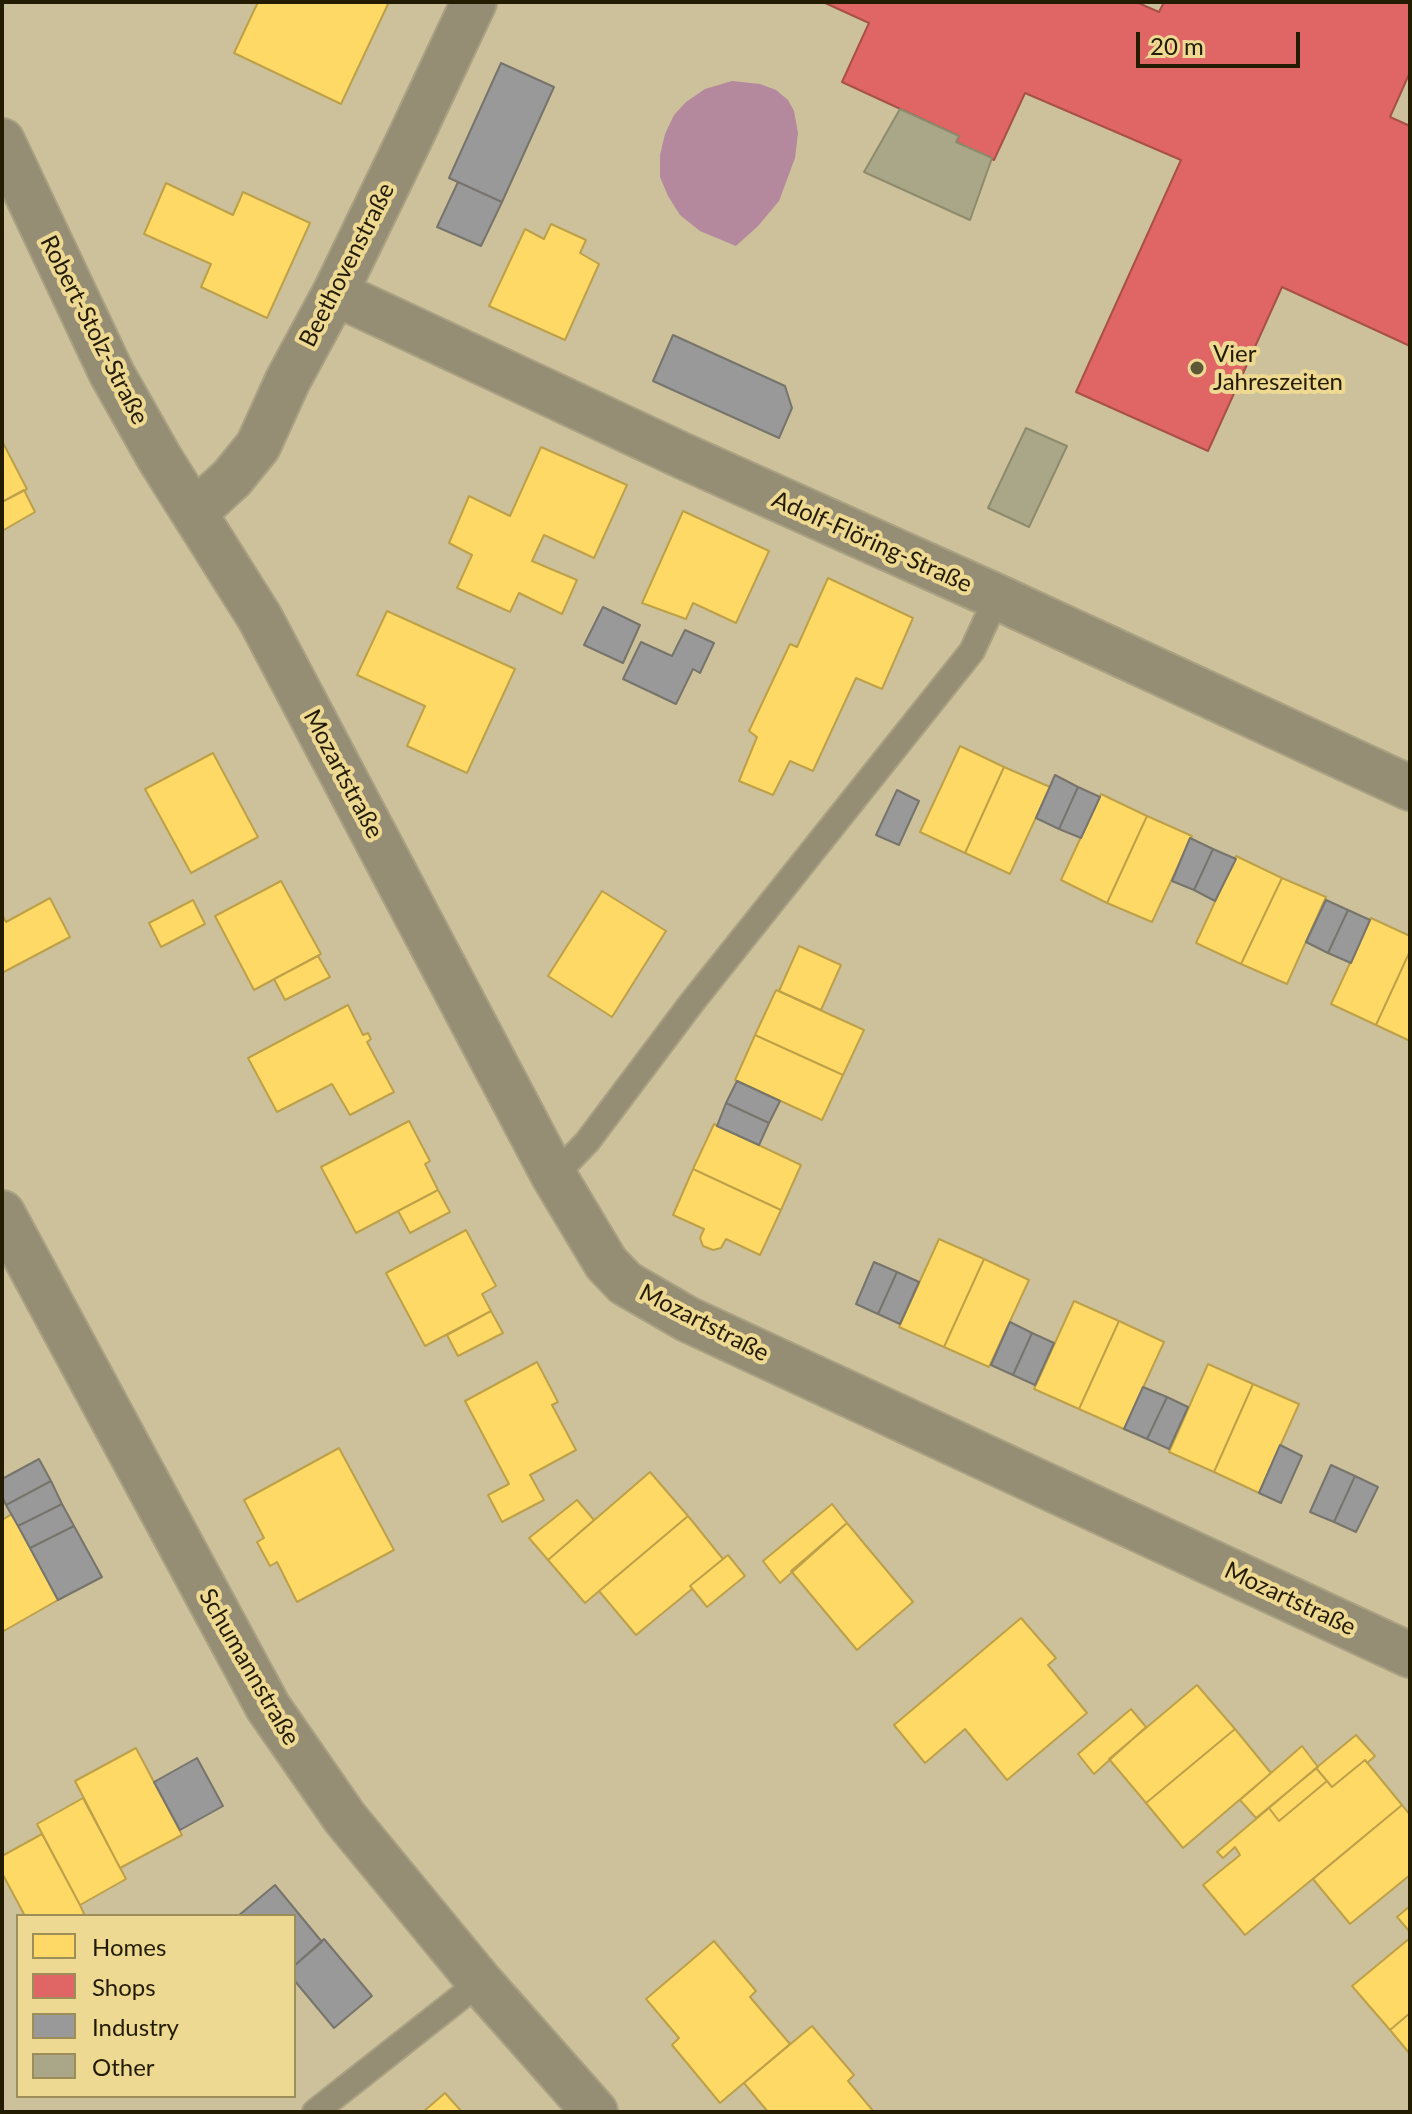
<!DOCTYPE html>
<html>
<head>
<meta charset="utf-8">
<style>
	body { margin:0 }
	#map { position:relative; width:1412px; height:2114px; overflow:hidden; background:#ccc19b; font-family:Lato,sans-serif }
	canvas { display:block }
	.frame { position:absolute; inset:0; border:4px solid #241c01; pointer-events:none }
	.legend { position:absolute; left:16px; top:1914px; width:280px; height:184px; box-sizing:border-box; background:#eed993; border:2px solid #9d8d59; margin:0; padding:10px 14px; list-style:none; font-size:24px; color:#241c01 }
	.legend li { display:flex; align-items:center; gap:16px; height:40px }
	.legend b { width:40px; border:2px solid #9d8d59 }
	.scale { position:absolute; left:1136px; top:32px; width:164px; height:36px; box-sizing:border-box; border:4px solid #241c01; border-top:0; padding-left:10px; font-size:24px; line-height:28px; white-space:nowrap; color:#241c01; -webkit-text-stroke:6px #eed993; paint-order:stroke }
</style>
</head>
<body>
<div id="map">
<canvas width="1412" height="2114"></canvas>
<div class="frame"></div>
<ul class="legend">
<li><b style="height:22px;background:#ffd966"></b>Homes</li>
<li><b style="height:22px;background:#e06666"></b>Shops</li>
<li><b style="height:22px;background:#999"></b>Industry</li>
<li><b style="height:22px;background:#aaa788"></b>Other</li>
</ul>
<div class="scale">20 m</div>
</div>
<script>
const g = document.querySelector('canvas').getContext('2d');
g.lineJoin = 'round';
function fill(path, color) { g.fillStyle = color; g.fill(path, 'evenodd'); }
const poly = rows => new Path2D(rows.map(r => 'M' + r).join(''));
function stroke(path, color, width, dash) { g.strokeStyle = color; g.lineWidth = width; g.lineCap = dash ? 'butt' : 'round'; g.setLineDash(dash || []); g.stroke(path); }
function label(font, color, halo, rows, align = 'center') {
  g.font = font + ' Lato,sans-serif'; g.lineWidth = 8; g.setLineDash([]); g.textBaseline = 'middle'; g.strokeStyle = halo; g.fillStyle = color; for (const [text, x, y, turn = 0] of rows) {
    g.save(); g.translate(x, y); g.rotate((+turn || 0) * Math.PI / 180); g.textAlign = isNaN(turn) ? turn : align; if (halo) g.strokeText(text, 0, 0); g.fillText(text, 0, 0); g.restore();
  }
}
const water = poly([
	[732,81,760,84,776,90,788,100,794,111,798,133,795,158,779,201,758,226,736,246,700,231,680,215,668,196,660,177,660,155,665,134,674,115,686,102,705,89]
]);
const homes = poly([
	[258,2,389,2,341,104,234,53,258,2],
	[166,183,233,215,243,192,310,223,267,318,201,287,211,264,144,234,166,183],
	[551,224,586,240,580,253,599,264,565,340,489,306,525,229,544,239,551,224],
	[2,441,27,489,2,502,2,441],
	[541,447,627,485,594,558,544,535,532,561,577,580,562,614,519,593,510,612,457,588,472,555,449,543,469,496,510,516,541,447],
	[24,490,35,512,2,531,2,502,24,490],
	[683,511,769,551,736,623,693,603,686,619,642,603,683,511],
	[828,578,913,618,882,689,856,678,813,771,790,761,773,795,739,781,757,737,749,731,790,644,797,647,828,578],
	[387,611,515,669,467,773,407,746,425,706,357,675,387,611],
	[960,746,1004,767,965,853,920,832,960,746],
	[213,753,258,837,191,873,145,789,213,753],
	[1004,767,1050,787,1010,874,965,853,1004,767],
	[1101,794,1147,816,1107,903,1061,880,1101,794],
	[1147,816,1192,836,1152,922,1107,903,1147,816],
	[1236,856,1282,878,1241,964,1196,943,1236,856],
	[1282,878,1326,897,1287,984,1241,964,1282,878],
	[281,881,321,954,254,990,215,916,281,881],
	[602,891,666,931,612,1017,548,976,602,891],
	[50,898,70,937,2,973,2,914,6,922,50,898],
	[193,900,205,924,161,947,149,923,193,900],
	[1371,918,1410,936,1410,951,1376,1025,1331,1004,1371,918],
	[799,946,841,965,821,1010,779,991,799,946],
	[1410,951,1410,1041,1376,1025,1410,951],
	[318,956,330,977,285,1000,274,979,318,956],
	[776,990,864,1030,843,1075,755,1035,776,990],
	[348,1005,363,1035,368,1033,371,1039,367,1042,394,1092,350,1115,332,1084,277,1112,248,1058,348,1005],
	[755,1035,843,1075,822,1120,735,1080,755,1035],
	[409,1121,430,1161,425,1164,438,1190,356,1233,321,1167,409,1121],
	[714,1124,801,1165,781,1210,693,1169,714,1124],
	[693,1169,781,1210,760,1255,726,1239,721,1248,713,1250,703,1246,700,1238,704,1229,673,1215,693,1169],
	[438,1190,450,1212,410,1233,398,1211,438,1190],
	[466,1230,496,1286,482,1294,491,1311,425,1346,386,1273,466,1230],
	[939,1239,984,1259,944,1347,899,1327,939,1239],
	[984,1259,1029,1280,989,1367,944,1347,984,1259],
	[1074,1301,1119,1321,1079,1409,1034,1389,1074,1301],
	[491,1311,503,1333,458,1356,447,1335,491,1311],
	[1119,1321,1164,1342,1124,1429,1079,1409,1119,1321],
	[537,1362,558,1402,552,1405,576,1450,530,1475,544,1500,502,1522,488,1495,509,1484,465,1401,537,1362],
	[1208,1364,1253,1384,1214,1472,1169,1452,1208,1364],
	[1253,1384,1299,1404,1259,1493,1214,1472,1253,1384],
	[339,1448,394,1550,297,1602,277,1562,270,1566,257,1542,264,1538,244,1500,339,1448],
	[650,1472,688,1516,585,1603,548,1560,650,1472],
	[577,1500,594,1520,548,1560,529,1538,577,1500],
	[832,1504,847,1523,780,1583,763,1561,832,1504],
	[12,1514,58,1600,2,1632,2,1520,12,1514],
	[688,1516,723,1559,690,1586,692,1589,636,1635,599,1591,688,1516],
	[847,1523,913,1602,857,1650,791,1571,847,1523],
	[728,1555,745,1576,707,1607,690,1586,728,1555],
	[1021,1618,1056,1658,1048,1665,1087,1713,1007,1780,965,1729,925,1763,894,1725,1021,1618],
	[1197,1685,1235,1729,1146,1803,1109,1759,1197,1685],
	[1131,1709,1146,1727,1094,1774,1078,1754,1131,1709],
	[1235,1729,1271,1773,1183,1848,1146,1803,1235,1729],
	[1356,1735,1375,1756,1367,1763,1365,1760,1332,1787,1316,1768,1356,1735],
	[1302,1746,1318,1767,1256,1818,1240,1800,1302,1746],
	[136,1748,182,1835,120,1868,75,1781,136,1748],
	[1365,1760,1402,1805,1245,1935,1203,1885,1240,1855,1235,1847,1223,1858,1217,1852,1269,1808,1279,1821,1327,1781,1332,1787,1365,1760],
	[1316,1768,1327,1781,1279,1821,1269,1808,1316,1768],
	[83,1798,126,1879,80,1905,37,1824,83,1798],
	[1402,1805,1410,1815,1410,1875,1350,1924,1313,1879,1402,1805],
	[42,1834,80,1905,85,1916,25,1916,2,1873,2,1856,42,1834],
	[1410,1906,1410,1932,1397,1917,1410,1906],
	[1410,1938,1410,2013,1390,2030,1352,1986,1410,1938],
	[714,1941,756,1991,750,1997,790,2044,720,2103,672,2045,679,2038,646,1999,714,1941],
	[1410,2013,1410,2054,1390,2030,1410,2013],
	[812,2026,854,2075,848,2081,874,2112,768,2112,744,2083,812,2026],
	[445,2093,462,2112,423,2112,445,2093]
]);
const shops = poly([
	[823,2,1136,2,1159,12,1164,2,1410,2,1410,72,1390,117,1410,126,1410,346,1282,287,1208,451,1076,392,1181,160,1025,93,994,160,956,142,959,136,842,82,869,23,823,2]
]);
const industry = poly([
	[501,63,554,87,502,202,449,178,501,63],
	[458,182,502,202,481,246,437,227,458,182],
	[673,335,785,386,792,408,779,438,653,381,673,335],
	[603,607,640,625,623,663,584,645,603,607],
	[685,630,714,643,700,673,693,669,676,704,623,679,641,642,672,656,685,630],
	[1055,775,1078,787,1059,829,1036,818,1055,775],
	[1078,787,1100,797,1081,838,1059,829,1078,787],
	[897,790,919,801,899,845,876,835,897,790],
	[1190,838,1213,849,1194,890,1172,881,1190,838],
	[1213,849,1236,859,1215,901,1194,890,1213,849],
	[1326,900,1348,910,1328,953,1306,942,1326,900],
	[1348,910,1370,920,1351,963,1328,953,1348,910],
	[737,1081,780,1101,769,1123,726,1103,737,1081],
	[726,1103,769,1123,759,1145,717,1126,726,1103],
	[874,1262,897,1272,878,1314,856,1304,874,1262],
	[897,1272,919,1282,900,1324,878,1314,897,1272],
	[1010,1322,1032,1333,1013,1375,991,1365,1010,1322],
	[1032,1333,1054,1343,1035,1385,1013,1375,1032,1333],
	[1143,1387,1167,1397,1147,1439,1124,1429,1143,1387],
	[1167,1397,1188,1407,1169,1449,1147,1439,1167,1397],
	[1280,1445,1302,1456,1281,1503,1259,1493,1280,1445],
	[39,1459,51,1481,6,1505,2,1496,2,1479,39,1459],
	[1331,1465,1355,1476,1334,1522,1310,1512,1331,1465],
	[1355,1476,1378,1487,1356,1532,1334,1522,1355,1476],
	[51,1481,62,1504,18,1526,6,1505,51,1481],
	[62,1504,74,1526,30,1548,18,1526,62,1504],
	[74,1526,102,1577,58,1600,30,1548,74,1526],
	[197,1758,223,1806,180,1830,154,1782,197,1758],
	[275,1885,322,1942,294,1966,294,1916,238,1916,275,1885],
	[324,1939,372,1996,334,2028,294,1980,294,1966,324,1939]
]);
const building = poly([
	[900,109,959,136,956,142,992,158,970,220,864,172,900,109],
	[1026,428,1067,446,1029,527,988,508,1026,428]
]);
const service = poly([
	[554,1176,587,1142,693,1001,972,651,997,597],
	[315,2112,480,1982]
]);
const minor = poly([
	[2,141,112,374,160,459,260,618,554,1176,606,1263,625,1283,687,1319,1410,1655],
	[335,293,683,456,997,597,1410,788],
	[195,512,232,478,258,446,288,380,335,293,411,136,474,2],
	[2,1213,268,1707,345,1818,480,1982,595,2112]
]);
const markers = [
	[1197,368,8,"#5f5637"]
];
const streetNames = [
	["Beethovenstraße",347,265,-63],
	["Robert-Stolz-Straße",94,330,63],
	["Adolf-Flöring-Straße",872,542,24],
	["Mozartstraße",343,774,62],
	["Mozartstraße",704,1323,27],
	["Mozartstraße",1290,1599,25],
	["Schumannstraße",249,1667,60]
];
const poiNames = [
	["Vier",1213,354],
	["Jahreszeiten",1213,382]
];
fill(water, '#b4889d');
fill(homes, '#ffd966');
stroke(homes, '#bda048', 2);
fill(shops, '#e06666');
stroke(shops, '#a85048', 2);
fill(industry, '#999');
stroke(industry, '#76746b', 2);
fill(building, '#aaa788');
stroke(building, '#8e8a6c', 2);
stroke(service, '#aaa183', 28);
stroke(minor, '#aaa183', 48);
stroke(service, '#958e74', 24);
stroke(minor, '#958e74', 44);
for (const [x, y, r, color] of markers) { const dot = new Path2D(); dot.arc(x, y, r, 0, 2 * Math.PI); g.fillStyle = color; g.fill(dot); stroke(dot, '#eed993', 3); }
label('24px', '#241c01', '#eed993', streetNames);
label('24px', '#241c01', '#eed993', poiNames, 'left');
</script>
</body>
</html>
